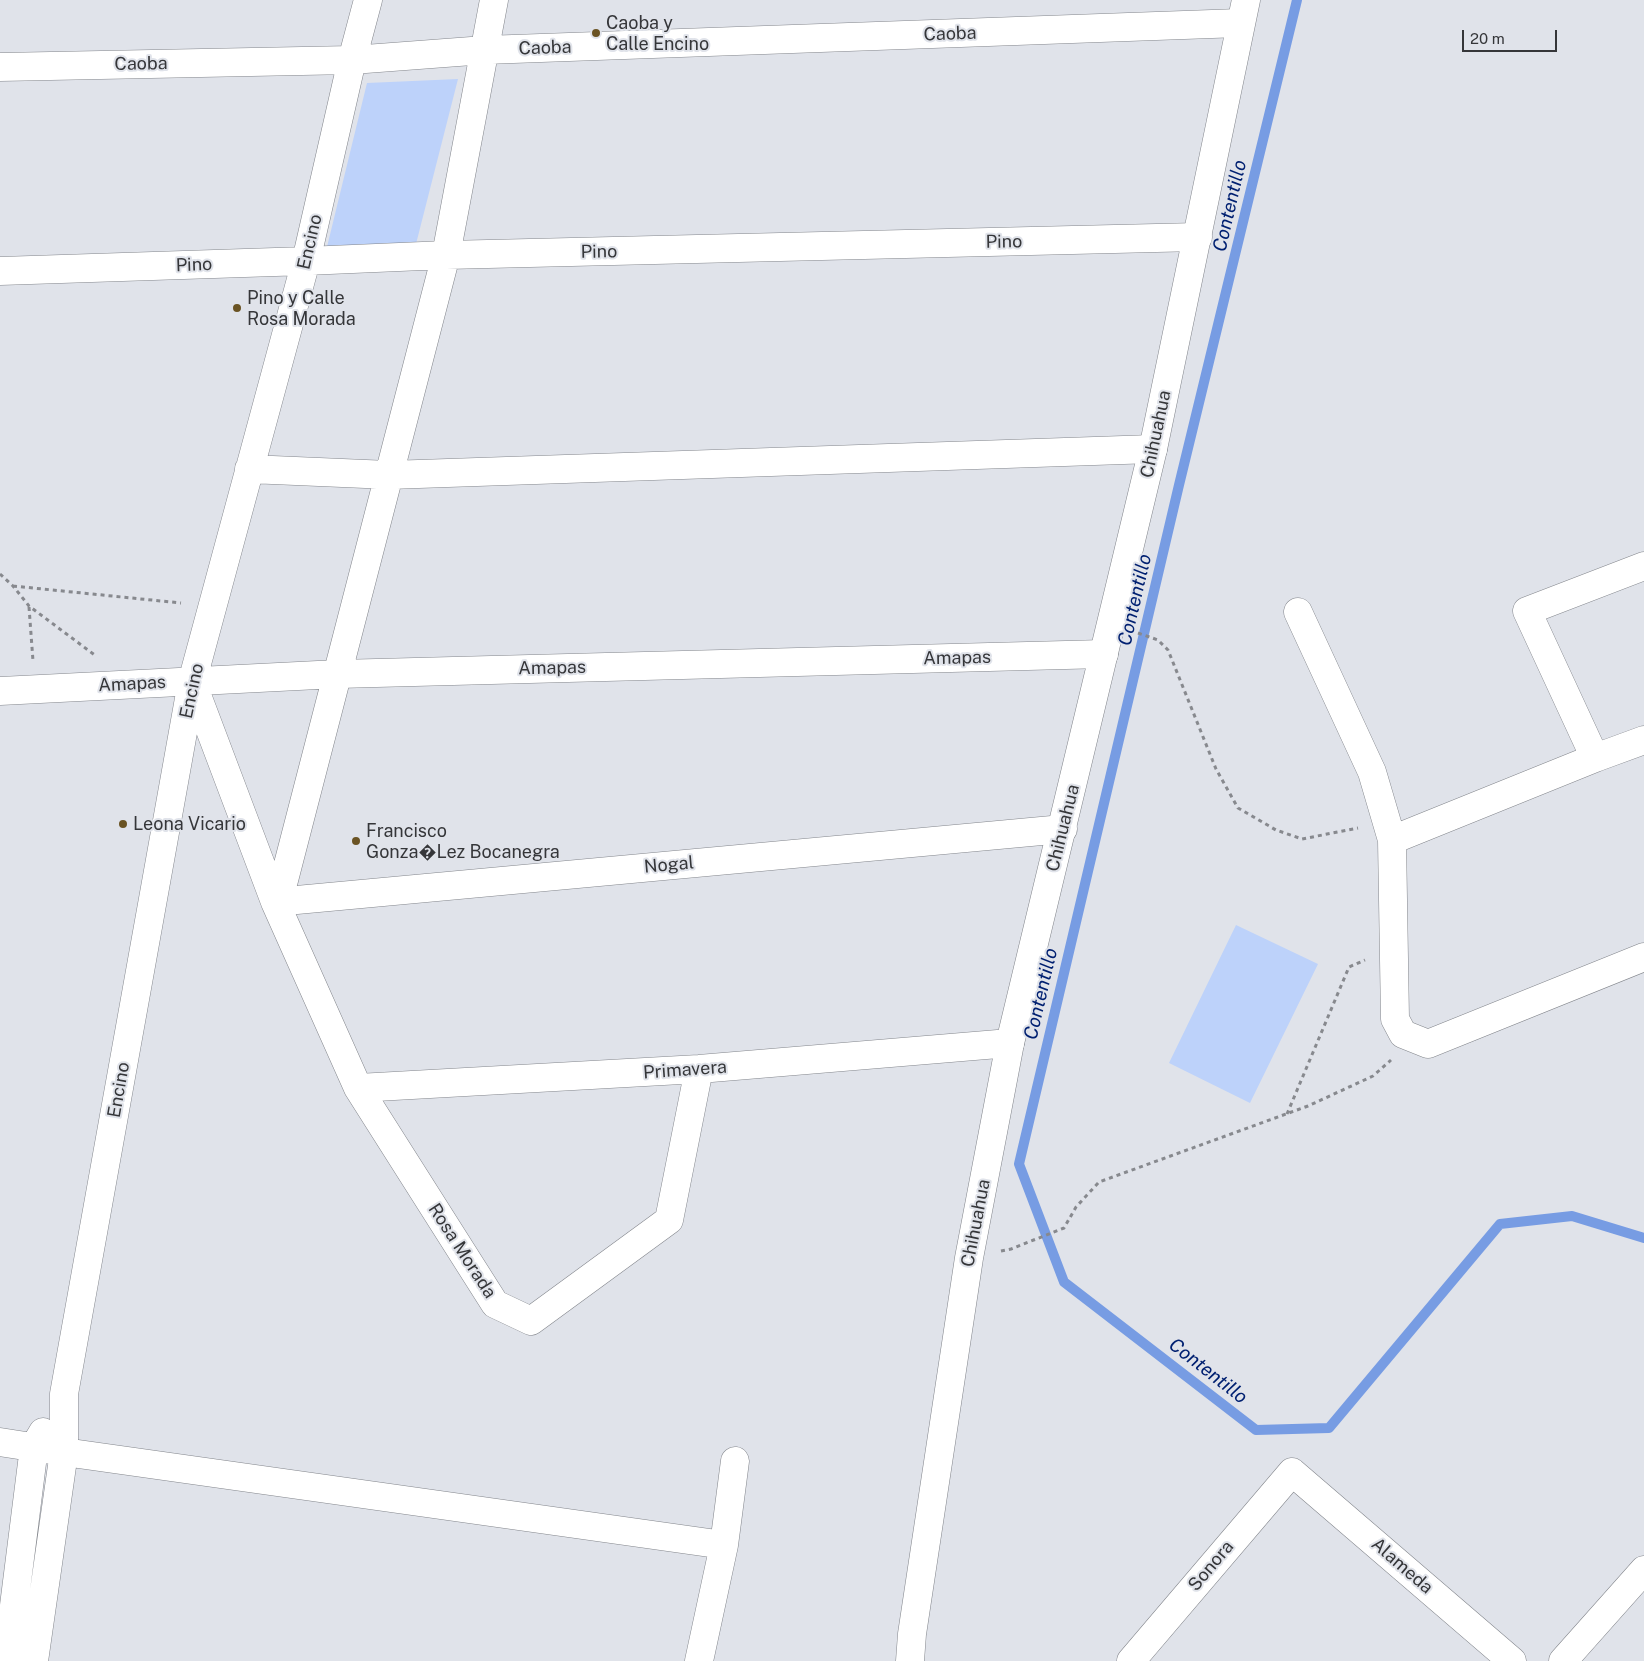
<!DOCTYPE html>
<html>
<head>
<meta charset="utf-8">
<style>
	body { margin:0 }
	#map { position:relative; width:1644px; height:1661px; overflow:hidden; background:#e0e3ea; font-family:"Public Sans",sans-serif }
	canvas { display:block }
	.scale { position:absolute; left:1462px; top:30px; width:95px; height:22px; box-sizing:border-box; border:2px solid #353639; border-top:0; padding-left:6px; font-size:15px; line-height:18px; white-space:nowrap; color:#353639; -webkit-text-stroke:4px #e0e3ea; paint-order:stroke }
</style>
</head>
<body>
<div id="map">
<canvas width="1644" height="1661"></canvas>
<div class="scale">20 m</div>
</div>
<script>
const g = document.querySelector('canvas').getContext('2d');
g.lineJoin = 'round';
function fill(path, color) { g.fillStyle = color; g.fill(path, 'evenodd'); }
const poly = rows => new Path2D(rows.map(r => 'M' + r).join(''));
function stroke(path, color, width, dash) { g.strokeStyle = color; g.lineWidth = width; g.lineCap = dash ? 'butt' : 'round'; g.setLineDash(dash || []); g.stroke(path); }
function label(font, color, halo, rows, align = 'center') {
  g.font = font + ' "Public Sans",sans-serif'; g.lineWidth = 4; g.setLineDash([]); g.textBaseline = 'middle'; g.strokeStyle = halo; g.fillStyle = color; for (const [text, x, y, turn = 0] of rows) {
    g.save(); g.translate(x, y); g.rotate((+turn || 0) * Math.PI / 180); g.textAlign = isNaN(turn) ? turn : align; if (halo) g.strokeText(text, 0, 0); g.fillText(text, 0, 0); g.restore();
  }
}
const green = poly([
	[458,79,416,244,326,251,367,83],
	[1236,925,1318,964,1250,1103,1169,1063]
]);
const stream = poly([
	[1297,0,1179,485,1019,1164,1064,1282,1256,1430,1329,1428,1500,1224,1572,1216,1644,1238]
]);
const path = poly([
	[0,574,13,586,29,606,96,656],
	[13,586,181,603],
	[29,607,33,661],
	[1138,633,1158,640,1168,650,1216,769,1238,808,1276,830,1302,839,1358,828],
	[1287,1114,1349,967,1365,960],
	[1001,1251,1011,1249,1064,1228,1076,1207,1099,1182,1308,1106,1373,1076,1391,1060]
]);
const street = poly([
	[0,67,352,60,485,50,1240,23],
	[0,271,306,261,446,255,1198,237],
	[249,469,389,475,1153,449],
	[1298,612,1372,772,1392,840,1395,1019,1403,1034,1428,1044,1644,957],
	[192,682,275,902,358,1088,495,1304,531,1321,669,1220,699,1069],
	[0,691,338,674,1104,654],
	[1595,758,1527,611,1644,566],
	[1392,840,1595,758,1644,740],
	[275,902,284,880,446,255,494,0],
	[275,902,1063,829],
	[358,1088,699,1069,1010,1043],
	[0,1442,64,1452,724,1545,699,1661],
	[724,1545,735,1461],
	[7,1661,34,1447,43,1432],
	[34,1661,64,1452,64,1394,192,682,306,261,352,60,368,0],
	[1131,1661,1292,1472,1512,1661],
	[1563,1661,1644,1570]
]);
const secondary = poly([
	[910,1661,912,1634,969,1258,1010,1043,1153,449,1246,0]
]);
const markers = [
	[596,33,5,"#6a5323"],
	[237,308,5,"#6a5323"],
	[123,824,5,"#6a5323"],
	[356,841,5,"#6a5323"]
];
const poiNames = [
	["Caoba y",606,23],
	["Calle Encino",606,44],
	["Pino y Calle",247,298],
	["Rosa Morada",247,319],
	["Leona Vicario",133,824],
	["Francisco",366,831],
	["Gonza�Lez Bocanegra",366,852]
];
const streetNames = [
	["Caoba",950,34,-2],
	["Caoba",545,48,-2],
	["Caoba",141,64,-1],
	["Encino",310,242,-77],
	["Pino",1004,242,-1],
	["Pino",599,252,-1],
	["Pino",194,265,-2],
	["Chihuahua",1156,434,-78],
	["Amapas",957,658,-1],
	["Amapas",552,668,-1],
	["Amapas",132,684,-3],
	["Encino",192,691,-78],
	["Chihuahua",1063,828,-76],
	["Nogal",669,865,-5],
	["Primavera",685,1070,-4],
	["Encino",119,1090,-80],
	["Chihuahua",976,1223,-79],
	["Rosa Morada",462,1251,57],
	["Sonora",1211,1566,-50],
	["Alameda",1402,1566,41]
];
const waterNames = [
	["Contentillo",1230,206,-77],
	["Contentillo",1135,600,-77],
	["Contentillo",1041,994,-77],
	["Contentillo",1208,1371,38]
];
fill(green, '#bdd2fa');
stroke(stream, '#779ce3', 10);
stroke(street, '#83868c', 29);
stroke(secondary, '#83868c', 29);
stroke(path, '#87898e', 3, [4, 4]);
stroke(street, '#fff', 28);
stroke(secondary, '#fff', 28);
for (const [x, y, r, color] of markers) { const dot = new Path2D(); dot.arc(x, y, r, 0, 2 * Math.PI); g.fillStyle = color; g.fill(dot); stroke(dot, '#e0e3ea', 2); }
label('18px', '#353639', '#e0e3ea', poiNames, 'left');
label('18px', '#353639', '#e0e3ea', streetNames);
label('italic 19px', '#002071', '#e0e3ea', waterNames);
</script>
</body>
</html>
